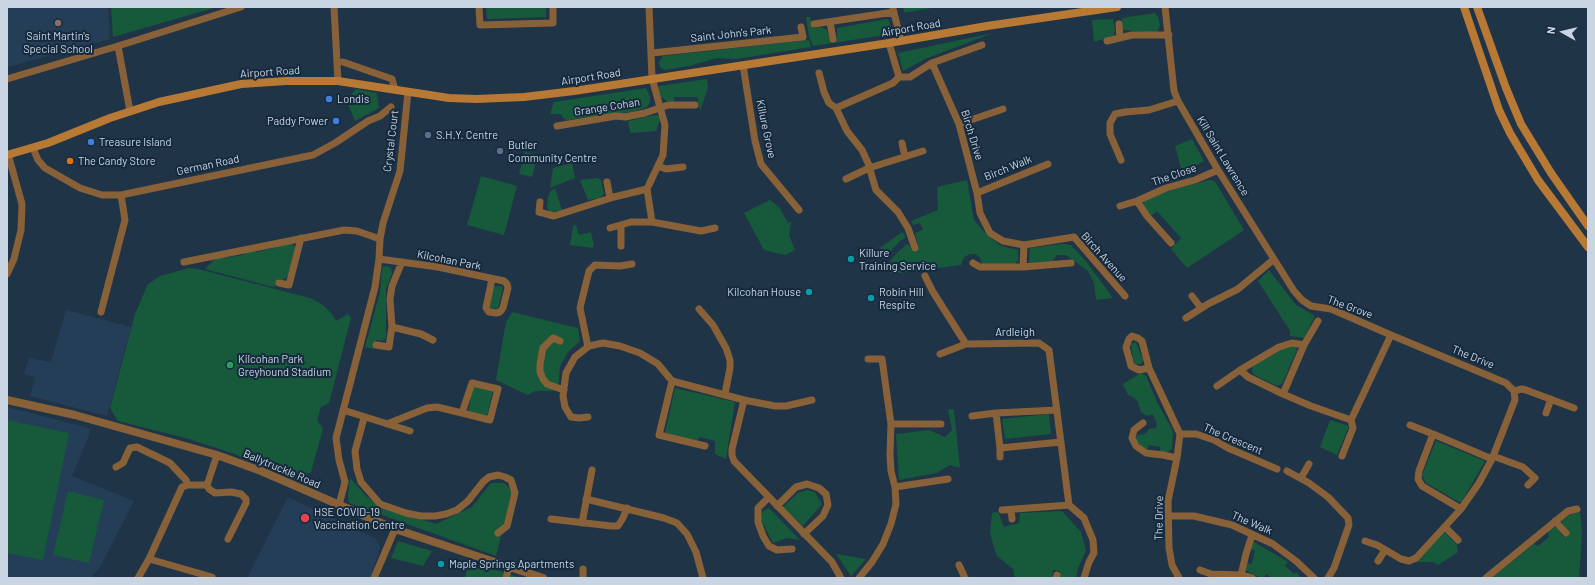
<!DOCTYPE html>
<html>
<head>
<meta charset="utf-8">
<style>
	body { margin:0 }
	#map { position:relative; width:1595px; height:585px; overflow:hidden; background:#203448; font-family:Barlow,sans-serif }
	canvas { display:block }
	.frame { position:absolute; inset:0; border:8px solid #c9d5e2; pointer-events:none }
	.north { position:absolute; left:1543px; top:12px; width:40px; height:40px; -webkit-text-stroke:3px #162a3e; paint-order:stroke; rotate:278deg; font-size:11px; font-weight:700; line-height:16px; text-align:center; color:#c9d5e2 }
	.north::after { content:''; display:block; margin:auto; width:14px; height:18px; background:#c9d5e2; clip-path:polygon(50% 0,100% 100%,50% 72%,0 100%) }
</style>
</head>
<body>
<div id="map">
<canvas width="1595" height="585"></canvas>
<div class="frame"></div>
<div class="north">N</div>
</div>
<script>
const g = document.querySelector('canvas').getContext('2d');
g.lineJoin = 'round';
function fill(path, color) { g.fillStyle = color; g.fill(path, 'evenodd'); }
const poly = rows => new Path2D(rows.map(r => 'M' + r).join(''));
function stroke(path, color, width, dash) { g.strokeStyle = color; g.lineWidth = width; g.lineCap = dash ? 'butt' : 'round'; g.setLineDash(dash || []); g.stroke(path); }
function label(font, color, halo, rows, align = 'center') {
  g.font = font + ' Barlow,sans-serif'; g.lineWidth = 4; g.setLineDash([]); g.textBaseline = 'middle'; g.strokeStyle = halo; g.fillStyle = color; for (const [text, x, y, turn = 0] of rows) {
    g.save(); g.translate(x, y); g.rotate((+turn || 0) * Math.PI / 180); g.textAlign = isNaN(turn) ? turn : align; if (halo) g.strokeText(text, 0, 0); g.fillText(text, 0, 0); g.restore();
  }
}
const built = poly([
	[7,7,108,7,110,39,7,67],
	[66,310,131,327,107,416,30,396,35,377,24,374,29,358,51,362],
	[7,407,89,428,89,435,72,476,134,501,99,569,90,578,7,578],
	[288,497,376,539,380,548,370,578,247,578]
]);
const green = poly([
	[111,7,217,7,113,37],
	[486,7,546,7,546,17,487,19],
	[903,7,931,7,932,8,904,13,906,12,904,12],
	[1155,13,1158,17,1160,25,1157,33,1123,30,1122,18],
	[806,17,810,17,813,28,821,27,827,30,830,41,837,39,837,28,887,19,889,21,892,34,813,46,809,36],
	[1113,19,1115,31,1113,36,1094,42,1092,20],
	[993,33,925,59,903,71,898,53],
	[809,40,811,47,736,59,717,58,689,66,664,70,660,67,659,62,663,56],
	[707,79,708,88,700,111,697,97,674,97,674,102,667,101,662,98,659,92,659,86],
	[646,88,650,97,650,102,647,107,632,112,621,113,568,120,564,119,561,114,550,114,554,102],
	[356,89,377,93,379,108,355,121,348,104,349,97],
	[655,115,658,115,660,119,656,131,631,133,630,132,628,121],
	[1192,139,1204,161,1190,169,1183,176,1175,146],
	[525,152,538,155,532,177,519,174],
	[572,163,575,178,550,188,553,168],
	[481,176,517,186,504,235,467,225],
	[597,178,601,180,604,194,599,198,588,200,580,180],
	[967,180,974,220,988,236,1001,246,1018,250,1018,260,1015,264,982,264,980,258,976,254,970,254,964,257,961,265,891,274,888,263,898,252,907,244,910,246,912,250,919,248,915,233,923,230,920,223,913,225,911,221,938,210,937,187],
	[1210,180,1214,181,1216,183,1244,230,1187,268,1171,249,1181,238,1157,211,1151,216,1144,208,1143,204,1145,201,1167,191],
	[555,188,562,210,552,212,549,211,547,207,548,198,550,192],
	[770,200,779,207,788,223,791,222,789,235,795,250,785,255,764,250,744,213],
	[576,225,579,235,591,232,594,246,592,248,570,245,573,226],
	[902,232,906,237,900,241,886,256,880,248],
	[292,244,295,247,288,276,283,280,278,279,276,286,273,287,205,269,216,258,223,257,224,258,243,255,244,253,255,250,256,252,275,248,276,246],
	[1062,244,1071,245,1085,260,1113,298,1096,300,1094,283,1088,271,1066,255,1057,255,1052,262,1029,263,1030,248],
	[387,266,391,268,392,273,386,289,386,338,382,341,376,340,374,349,365,347,380,292,382,267],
	[189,268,198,269,310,298,323,305,332,314,336,321,348,314,351,318,329,403,321,407,317,420,323,429,311,472,295,479,232,453,189,439,118,421,110,408,135,314,148,284,160,276],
	[1269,270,1296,305,1315,316,1304,338,1290,336,1290,331,1258,281],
	[493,286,502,286,503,288,498,308,491,309,490,306],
	[512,312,578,328,580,341,568,352,560,366,558,391,535,391,528,395,496,380,506,322],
	[1136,342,1143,360,1141,364,1135,364,1133,359,1131,344],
	[1286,347,1295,347,1297,350,1282,384,1277,386,1254,375,1252,371,1253,366],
	[1141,373,1146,376,1157,402,1171,427,1173,433,1172,449,1167,452,1160,452,1160,447,1149,445,1148,449,1145,449,1136,441,1137,435,1145,434,1149,429,1156,428,1157,425,1153,414,1147,416,1141,412,1138,402,1133,397,1128,395,1123,384],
	[473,387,493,391,487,416,468,412],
	[675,388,735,402,726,459,715,454,715,441,700,437,697,441,665,433],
	[948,409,954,410,960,468,950,465,937,473,899,480,896,434,929,430,945,437,952,430],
	[1049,414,1051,434,1005,439,1002,419],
	[7,420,69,433,43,560,7,553],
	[1330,420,1349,426,1337,455,1320,447],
	[1436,441,1485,461,1461,503,1426,483,1422,475],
	[350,478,366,496,378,506,436,524,472,507,491,483,504,483,512,491,496,556,349,503,348,495],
	[807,490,815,492,822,504,803,526,783,507,798,493],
	[68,491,104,500,89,563,53,555],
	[769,508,800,540,787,538,773,543,760,518,763,511],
	[1062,511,1081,532,1086,551,1078,568,1076,578,1060,578,1060,571,1053,570,1052,578,1015,578,1013,569,997,556,994,548,990,532,992,513,998,512,1004,527,1019,523,1020,513],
	[1580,512,1582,533,1579,578,1492,578,1534,544,1538,546,1549,537,1548,532,1553,527,1556,527,1564,537,1569,532,1562,523,1562,521,1569,515],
	[1444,532,1457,545,1458,552,1438,565,1433,562,1416,562],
	[398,541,432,551,423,566,391,558],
	[1254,542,1288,562,1285,566,1294,574,1296,572,1302,578,1271,578,1267,574,1262,578,1247,571,1245,567,1246,563,1252,564,1255,550,1250,549,1251,544],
	[836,554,866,559,851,576],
	[469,562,497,570,521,578,465,578]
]);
const minor = poly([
	[334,7,338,81],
	[479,7,480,25,553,23,553,7],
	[649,7,652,78,665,125,663,155,647,189,652,222],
	[1165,7,1174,91,1178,101,1218,170,1294,291,1302,300,1311,306,1331,309,1391,335,1351,420,1353,428,1342,456],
	[893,9,901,41],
	[830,22,833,39],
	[814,24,894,12],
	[1119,24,1120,38],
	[1107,41,1132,35,1169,35],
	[889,43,899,77],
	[118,46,130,111],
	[652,53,803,37,801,27],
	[343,62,392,79,395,90],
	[932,63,959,124,977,193,980,213,990,233,1003,241,1024,245,1074,237,1125,296],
	[743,65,755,141,761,164,799,210],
	[819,73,824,92,829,103,836,108,847,131,862,150,868,163,876,190,898,212,908,228,915,248],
	[899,77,910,77,932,63,982,45],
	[7,79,118,46,241,7],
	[836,108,893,83,899,77],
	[959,124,1003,109],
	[557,126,616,116,625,117,645,113,668,105,695,105],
	[902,143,905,157],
	[33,148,38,160,45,168,80,188,102,195,121,195,313,155,335,143,368,121,380,116,391,107],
	[1121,160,1110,134,1110,123,1115,114,1125,112,1149,110,1178,101],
	[658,166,666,169,683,167],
	[846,179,869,168,923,151],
	[607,182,610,198],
	[977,193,1048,164],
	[1137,201,1147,216,1171,243],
	[540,202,539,212,554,216,614,197,647,189],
	[1120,206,1137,201,1166,188,1195,180,1218,170],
	[621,225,621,246],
	[610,228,631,222,652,222,701,231,715,228],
	[379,259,438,267,504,281,507,284,508,288,503,308,500,312,496,313,489,312,486,308,492,279],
	[184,262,344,230,357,231,380,239],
	[973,263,980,267,1023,267,1071,263],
	[1023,267,1024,245],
	[7,274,14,259,21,230,22,204,8,154],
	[925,276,933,292,966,344,1039,343,1049,350,1069,505,1084,518,1093,540,1094,553,1089,562,1084,578],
	[279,283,289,285,301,238],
	[1192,296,1201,308],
	[699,309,713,325,726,348,730,360,730,368,725,394],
	[101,312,125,220,121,195],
	[1186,318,1208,304,1238,289,1273,260],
	[392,327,421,334,433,340],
	[560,341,553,338,543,348,540,364,540,372,543,379,547,384,564,390],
	[376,345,389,347,392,327,390,299,392,286,402,262],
	[1304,345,1318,321],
	[588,347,580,308,589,271,595,265,620,266,632,264],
	[940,354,966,344],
	[1149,368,1142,341,1138,338,1132,336,1129,339,1126,347,1131,366,1139,370,1149,368,1180,434],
	[1240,370,1279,347,1292,343,1304,345,1283,394],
	[672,381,659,435,705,446],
	[1217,386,1240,370,1248,377,1283,394,1311,406,1351,420],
	[1514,391,1522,389,1526,390,1574,408],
	[744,400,775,406,786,406,812,400],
	[343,410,410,431],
	[1057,410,996,413,1000,448,1061,442],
	[1546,413,1551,399],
	[972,416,996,413],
	[588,417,579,418,571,417,565,407,563,396,566,373,575,357,589,346,603,343,620,346,640,353,658,364,672,381,744,400,732,449,732,455,734,461,832,562,841,578],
	[364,418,355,451,357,469,361,482,380,504,406,513,421,516,435,516,446,514,457,510,468,501,483,482,489,477,498,475,505,477,511,480,515,493,507,526,498,533],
	[1143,423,1134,430,1132,438,1136,446,1146,453,1163,455,1177,458],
	[387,424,427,408,437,407,462,413,490,420,498,389,472,383,462,413],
	[891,424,941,424],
	[1410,425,1433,434],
	[1180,434,1196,434,1214,440,1228,448,1277,469],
	[1493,456,1523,467,1535,478,1528,485],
	[1000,457,1000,448],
	[116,467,123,463,130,448,137,447,170,463,186,480,188,485],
	[1287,471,1309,483,1328,497,1348,518,1349,525,1334,568,1328,578],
	[1301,478,1309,464],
	[207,485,217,455],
	[895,487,948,479],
	[769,497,758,508,758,522,763,536,769,546,777,550,792,549],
	[586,499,664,518,677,523,687,534,696,552,703,578],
	[339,505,345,482,339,460,336,438,375,287,379,259,380,239,383,223,400,171,408,92],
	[777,506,796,487,807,484,819,488,826,494,828,505,823,516,804,534],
	[1461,509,1422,486,1418,479,1419,471,1433,434,1492,459],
	[1002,510,1069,505],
	[1011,510,1012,519],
	[1169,516,1194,516,1232,525,1273,544,1296,561,1314,578],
	[551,519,611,526,618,526,623,518,627,508],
	[1555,521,1566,533],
	[582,523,592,470],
	[1445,527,1458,540],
	[1365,541,1377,545,1401,559,1409,561,1416,558,1461,509,1479,483,1492,459,1515,400,1514,391,1506,383,1391,335],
	[149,559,212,577],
	[1378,561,1385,550],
	[959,565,965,578],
	[583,569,583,578],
	[1200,570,1211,574,1241,575,1252,578],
	[1241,575,1246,554,1252,535],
	[138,578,149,559,182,487,188,485,207,485,209,489,215,493,231,492,241,494,246,499,246,503,228,539],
	[374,578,395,529],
	[506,578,509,567],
	[859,578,872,562,883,544,891,524,896,504,895,487,891,471,890,455,891,424,882,359,868,359],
	[1056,578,1057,575],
	[1179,578,1172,565,1169,548,1168,501,1177,458,1180,434],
	[1486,578,1568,511,1577,509]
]);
const tertiary = poly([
	[7,400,75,415,217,455,261,471,395,529,543,578]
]);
const secondary = poly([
	[1464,7,1499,110,1510,133,1538,180,1588,247],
	[1477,7,1506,88,1521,124,1551,173,1588,226],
	[7,155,48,143,110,118,159,102,241,84,286,81,338,81,449,98,476,99,524,97,574,91,889,43,987,26,1117,7]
]);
const markers = [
	[58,23,4,"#8d6e63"],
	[329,99,4,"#3f7fe0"],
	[336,121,4,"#3f7fe0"],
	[428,135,4,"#5c6f8a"],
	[91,142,4,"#3f7fe0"],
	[500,151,4,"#5c6f8a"],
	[70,161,4,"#e8710a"],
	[851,259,4,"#0f9aa8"],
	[809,292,4,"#0f9aa8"],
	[871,298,4,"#0f9aa8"],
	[230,365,4,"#2e9e5b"],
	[305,518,5,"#e0444e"],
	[441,564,4,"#0f9aa8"]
];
const streetNames = [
	["Airport Road",911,28,-10],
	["Saint John's Park",731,34,-6],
	["Airport Road",270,72,-4],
	["Airport Road",591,77,-9],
	["Grange Cohan",607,107,-9],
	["Killure Grove",766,129,78],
	["Birch Drive",972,135,73],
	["Crystal Court",391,141,-83],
	["Kill Saint Lawrence",1223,156,59],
	["German Road",208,165,-12],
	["Birch Walk",1008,168,-22],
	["The Close",1174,175,-19],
	["Birch Avenue",1104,257,48],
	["Kilcohan Park",449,260,11],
	["The Grove",1350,307,20],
	["Ardleigh",1015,332],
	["The Drive",1473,357,22],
	["The Crescent",1233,439,23],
	["Ballytruckle Road",282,469,23],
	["The Drive",1159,518,-89],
	["The Walk",1252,523,23]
];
const poiNames = [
	["Saint Martin's",58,36,"center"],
	["Special School",58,49,"center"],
	["Londis",337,99],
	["Paddy Power",328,121,"right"],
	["S.H.Y. Centre",436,135],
	["Treasure Island",99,142],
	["Butler",508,145],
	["Community Centre",508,158],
	["The Candy Store",78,161],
	["Killure",859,253],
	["Training Service",859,266],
	["Kilcohan House",801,292,"right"],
	["Robin Hill",879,292],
	["Respite",879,305],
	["Kilcohan Park",238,359],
	["Greyhound Stadium",238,372],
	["HSE COVID-19",314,512],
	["Vaccination Centre",314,525],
	["Maple Springs Apartments",449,564]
];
fill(built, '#243e58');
fill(green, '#165a3b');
stroke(minor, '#886139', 7);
stroke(tertiary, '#886139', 8);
stroke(secondary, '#b87935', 8);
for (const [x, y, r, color] of markers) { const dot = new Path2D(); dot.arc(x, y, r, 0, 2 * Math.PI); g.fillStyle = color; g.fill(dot); stroke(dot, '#162a3e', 1.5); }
label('11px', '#c9d5e2', '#162a3e', streetNames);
label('11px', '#c9d5e2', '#162a3e', poiNames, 'left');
</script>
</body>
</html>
